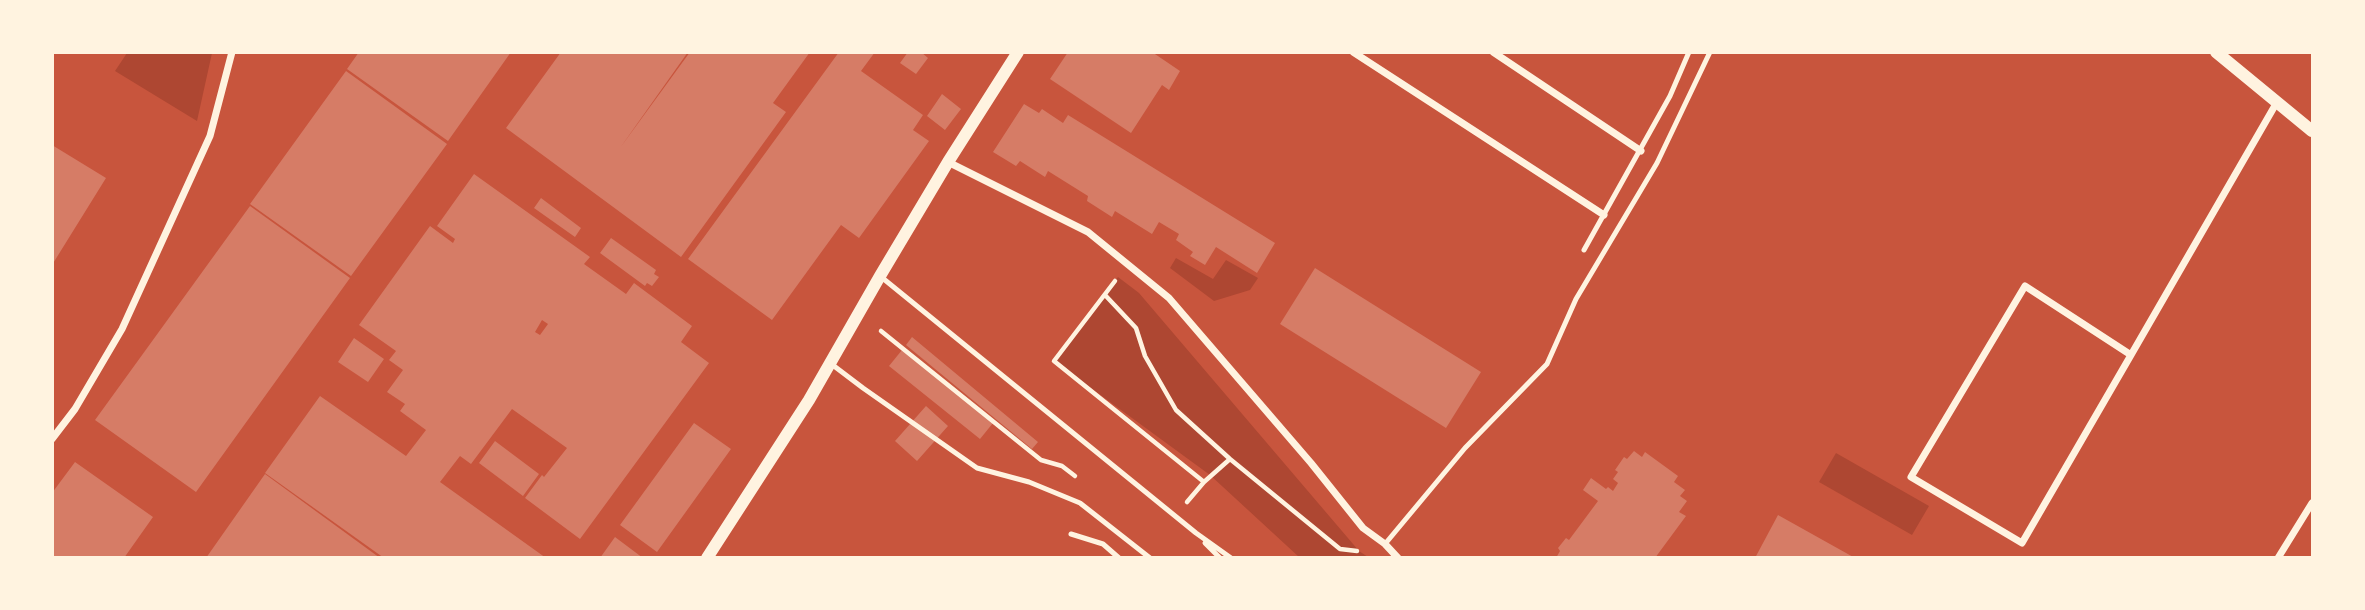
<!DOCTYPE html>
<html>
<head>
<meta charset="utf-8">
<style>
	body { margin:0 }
	#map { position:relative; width:2365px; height:610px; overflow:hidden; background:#c8553d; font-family:"Exo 2",sans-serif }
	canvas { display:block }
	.frame { position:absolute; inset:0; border:54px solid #fff3e0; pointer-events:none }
</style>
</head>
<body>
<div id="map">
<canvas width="2365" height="610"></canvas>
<div class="frame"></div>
</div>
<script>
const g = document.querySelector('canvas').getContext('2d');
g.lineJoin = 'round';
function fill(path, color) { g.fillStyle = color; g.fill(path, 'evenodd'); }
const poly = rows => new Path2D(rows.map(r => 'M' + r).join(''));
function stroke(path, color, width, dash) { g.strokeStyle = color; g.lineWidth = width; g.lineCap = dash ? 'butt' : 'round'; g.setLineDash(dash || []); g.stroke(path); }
const green = poly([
	[127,53,212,53,197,121,115,71],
	[1176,258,1213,279,1226,260,1258,278,1250,290,1214,301,1170,268],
	[1118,277,1139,293,1359,551,1368,557,1299,557,1210,475,1054,361],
	[1836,453,1929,506,1912,535,1819,482]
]);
const building = poly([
	[359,52,511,52,448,141,347,69],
	[561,52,688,52,620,148,690,52,810,52,773,103,786,112,681,257,506,128],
	[839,52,875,52,861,71,923,115,913,130,929,141,859,238,841,225,772,320,688,259],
	[908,52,921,52,928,58,916,74,900,63],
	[1068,52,1152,52,1180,71,1169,90,1162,85,1131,133,1050,79],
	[346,71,447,144,351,276,250,204],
	[942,94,961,109,945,130,927,116],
	[1024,104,1039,113,1042,109,1063,123,1068,115,1275,243,1257,273,1216,247,1205,265,1190,256,1193,252,1176,240,1179,234,1159,222,1152,234,1115,211,1112,217,1087,201,1088,196,1048,171,1045,177,1020,161,1016,166,993,152],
	[52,145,106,178,52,265],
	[474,174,590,257,584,264,626,294,634,283,692,326,681,342,709,363,580,539,525,498,542,475,544,477,567,448,512,409,471,464,460,456,440,482,546,558,384,558,265,473,320,396,406,456,426,430,400,411,405,404,387,392,403,370,389,360,396,351,359,325,430,226,453,243,455,239,437,226],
	[542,320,548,324,540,335,535,332],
	[541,198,581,228,575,237,534,208],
	[250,206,350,278,196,492,95,420],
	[611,238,656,270,654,274,659,277,652,286,647,283,645,286,600,253],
	[1315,268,1481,372,1446,428,1280,324],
	[912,337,1038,442,1032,449,906,345],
	[354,338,384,359,368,382,338,362],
	[902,350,993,423,980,439,889,366],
	[926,406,948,426,917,461,895,441],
	[694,423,731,449,657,552,620,525],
	[495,441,539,474,523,496,479,463],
	[1634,451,1642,457,1645,452,1678,476,1674,482,1685,490,1680,496,1687,501,1679,512,1686,516,1655,558,1556,558,1560,551,1558,548,1566,538,1569,540,1598,501,1583,490,1591,478,1606,489,1608,487,1613,491,1618,483,1613,479,1618,472,1615,470,1624,457,1627,459],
	[75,462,153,517,124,558,52,558,52,493],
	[265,474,380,558,206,558],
	[1778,515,1855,558,1755,558],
	[615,537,643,558,600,558]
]);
const path = poly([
	[1115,281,1054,361,1204,482,1187,502],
	[1105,295,1136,328,1145,356,1176,410,1230,459,1340,549,1357,551],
	[881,331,1041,460,1062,466,1075,476],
	[1204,482,1230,459]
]);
const service = poly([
	[1584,250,1670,96,1689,52],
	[880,276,1196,533,1231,558],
	[830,363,863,388,977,468,1029,482,1080,503,1150,558],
	[1071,534,1103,544,1119,558],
	[1205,543,1220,558],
	[1385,544,1465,448,1547,364,1576,299,1657,163,1710,52]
]);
const minor = poly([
	[1353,52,1604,215],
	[1493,52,1641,151],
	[948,162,1088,232,1169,298,1311,463,1363,528,1385,544,1398,558],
	[2131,355,2025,286,1911,477,2022,543,2131,355,2277,102],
	[52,439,75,409,122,329,210,136,232,52],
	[2278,558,2312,503]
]);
const tertiary = poly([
	[2216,52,2312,131],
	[707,558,809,400,880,276,948,162,1018,52]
]);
fill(green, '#ae4732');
fill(building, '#d67c66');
stroke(path, '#fff3e0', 4.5);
stroke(service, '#fff3e0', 5);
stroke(minor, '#fff3e0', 7);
stroke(tertiary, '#fff3e0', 12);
</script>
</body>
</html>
